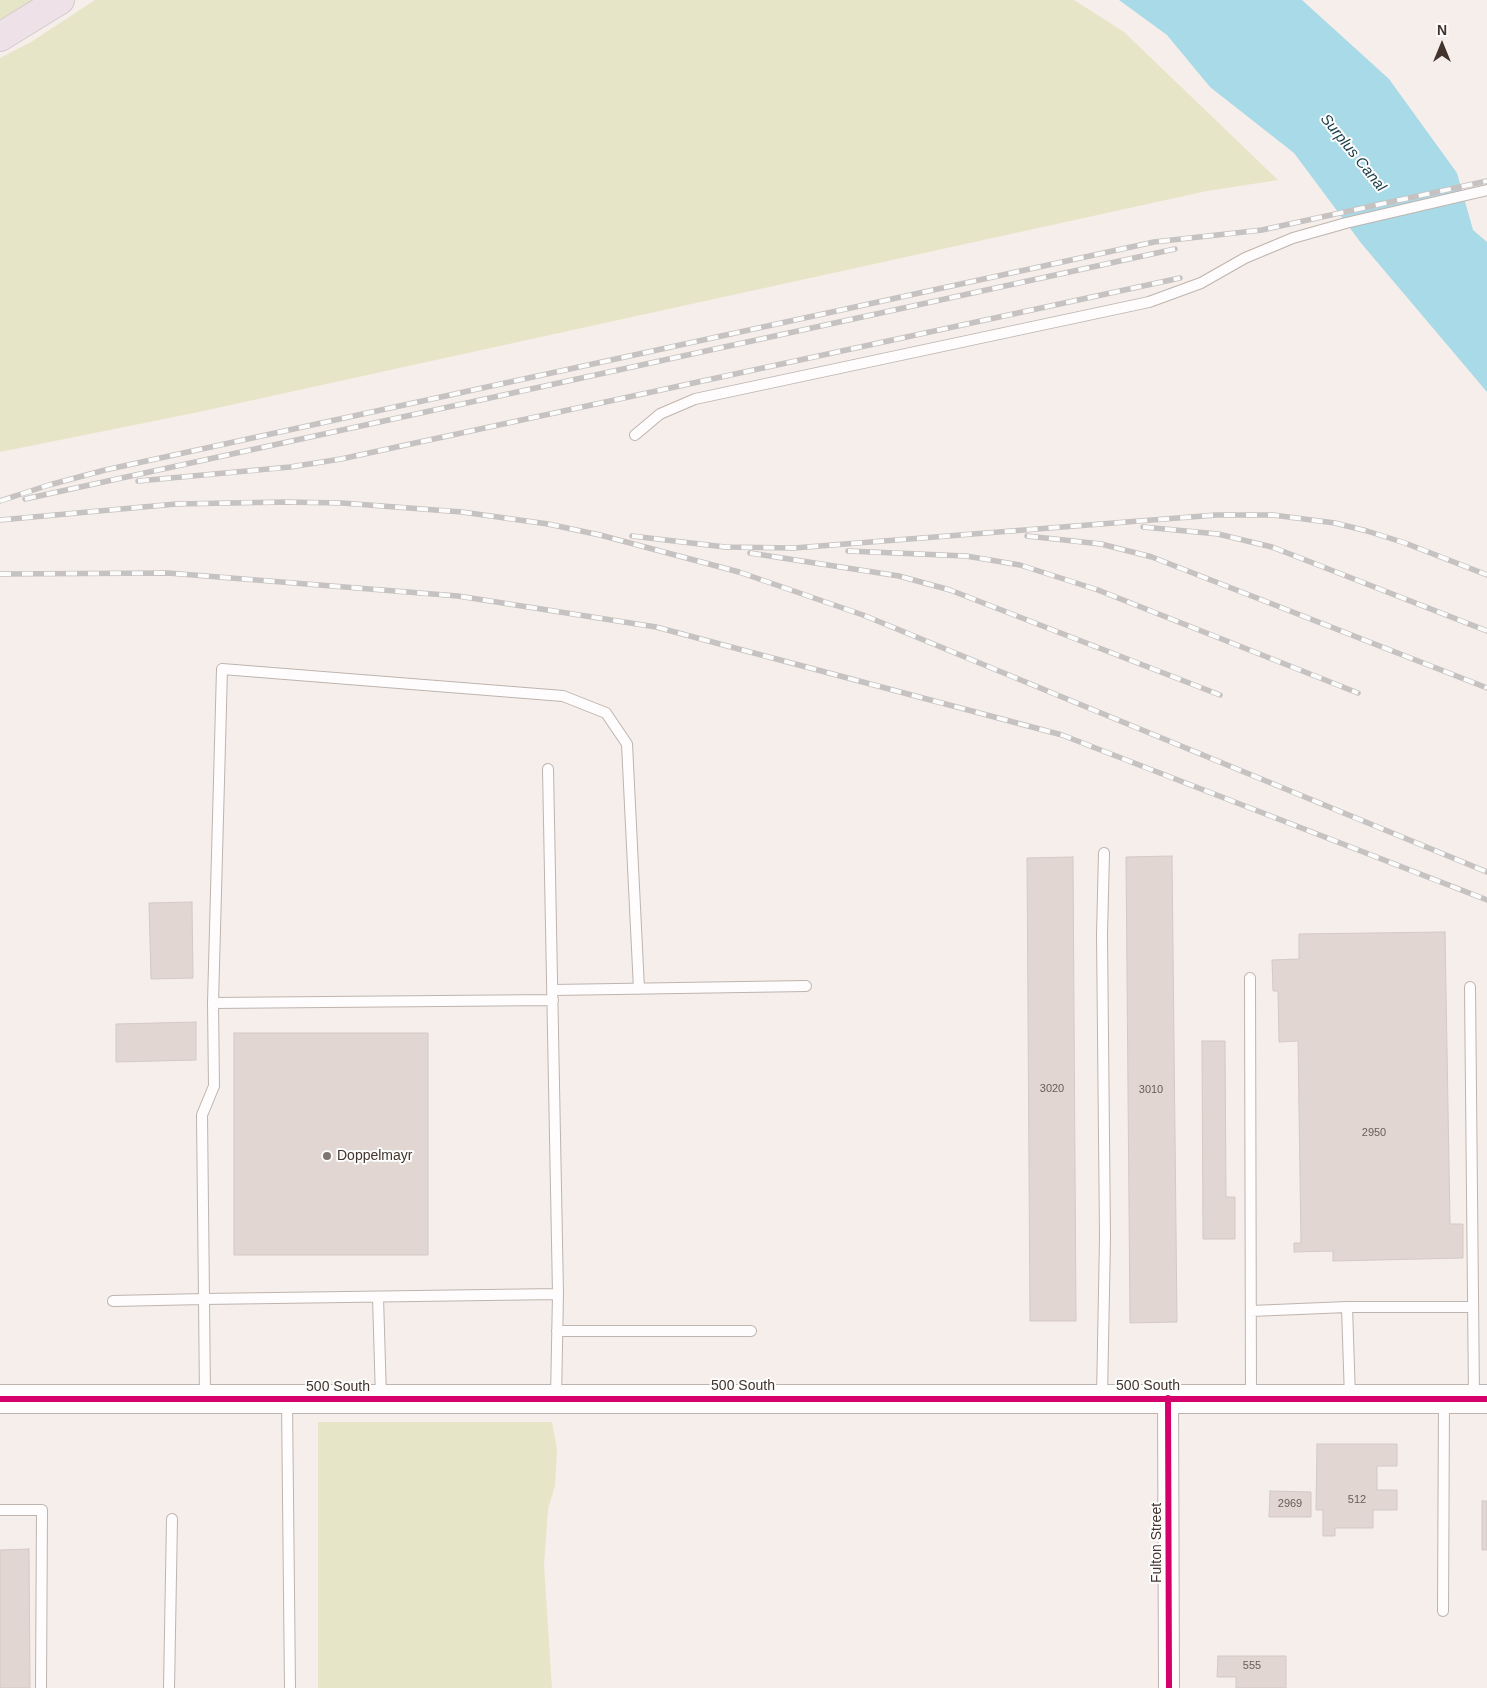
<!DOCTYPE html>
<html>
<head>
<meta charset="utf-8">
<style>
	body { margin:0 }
	#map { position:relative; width:1487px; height:1688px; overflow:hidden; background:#f6eeea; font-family:Arial,sans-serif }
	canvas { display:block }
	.north { position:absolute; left:1417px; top:20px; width:50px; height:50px; -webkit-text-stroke:4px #fcfcfc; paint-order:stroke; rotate:0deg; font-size:14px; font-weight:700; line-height:20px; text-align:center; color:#42332c }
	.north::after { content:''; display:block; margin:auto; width:18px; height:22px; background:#42332c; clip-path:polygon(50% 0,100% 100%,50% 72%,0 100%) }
</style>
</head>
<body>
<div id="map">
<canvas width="1487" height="1688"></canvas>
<div class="north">N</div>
</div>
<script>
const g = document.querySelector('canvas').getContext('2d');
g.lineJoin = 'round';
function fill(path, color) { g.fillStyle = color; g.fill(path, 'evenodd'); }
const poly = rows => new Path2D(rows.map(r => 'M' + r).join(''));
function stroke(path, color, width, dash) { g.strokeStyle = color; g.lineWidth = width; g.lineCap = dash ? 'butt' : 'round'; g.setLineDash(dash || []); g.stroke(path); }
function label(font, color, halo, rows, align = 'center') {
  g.font = font + ' Arial,sans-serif'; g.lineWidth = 4; g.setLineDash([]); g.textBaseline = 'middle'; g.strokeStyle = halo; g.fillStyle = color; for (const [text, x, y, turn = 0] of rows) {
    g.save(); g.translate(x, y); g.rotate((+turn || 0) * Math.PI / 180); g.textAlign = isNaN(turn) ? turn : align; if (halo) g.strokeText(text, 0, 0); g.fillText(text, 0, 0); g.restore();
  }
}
const green = poly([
	[0,0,34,0,0,21],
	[95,0,1074,0,1124,32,1278,180,1207,191,194,413,0,452,0,58,31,42],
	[318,1422,552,1422,557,1449,555,1486,548,1509,544,1565,552,1688,318,1688]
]);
const water = poly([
	[1119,0,1302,0,1389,79,1457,173,1473,230,1487,242,1487,392,1361,243,1294,153,1210,87,1167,35]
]);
const building = poly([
	[1172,856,1177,1322,1130,1323,1126,857,1172,856],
	[1073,857,1076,1321,1030,1321,1027,858,1073,857],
	[192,902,193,978,151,979,149,903,192,902],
	[1445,932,1450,1224,1463,1224,1463,1258,1333,1261,1333,1251,1294,1252,1294,1243,1301,1243,1298,1041,1279,1042,1278,991,1273,991,1272,960,1299,959,1299,934,1445,932],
	[196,1022,196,1060,116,1062,116,1024,196,1022],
	[234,1033,428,1033,428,1255,234,1255,234,1033],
	[1202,1041,1225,1041,1226,1197,1235,1197,1235,1239,1203,1239,1202,1041],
	[1317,1444,1397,1444,1397,1466,1377,1466,1377,1490,1397,1490,1397,1510,1373,1510,1373,1528,1335,1528,1335,1536,1323,1536,1323,1510,1316,1510,1317,1444],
	[1270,1491,1311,1492,1311,1517,1269,1517,1270,1491],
	[1482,1501,1487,1501,1487,1550,1482,1550,1482,1501],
	[29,1549,30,1688,0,1688,0,1550,29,1549],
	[1218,1656,1286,1656,1286,1688,1236,1688,1236,1677,1217,1677,1218,1656]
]);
const lane = poly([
	[635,435,660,414,695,399,1149,302,1201,283,1245,258,1293,238,1346,223,1487,190],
	[548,769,558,1294,556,1398],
	[1250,978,1251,1397],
	[1470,987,1474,1398],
	[552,990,806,986],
	[213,1003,222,669,563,696,606,713,627,744,639,989],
	[378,1297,381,1398],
	[113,1301,204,1299,202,1115,214,1086,213,1003,553,1000],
	[1347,1307,1473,1307],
	[1251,1311,1347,1307,1350,1398],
	[557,1331,751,1331],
	[1102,1397,1105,1237,1102,935,1104,853],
	[205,1398,204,1299,558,1294],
	[287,1400,290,1688],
	[0,1510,42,1510,41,1688],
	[1443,1611,1444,1400],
	[169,1688,172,1519]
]);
const street = poly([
	[1168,1398,1169,1688]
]);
const secondary = poly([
	[0,1399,1487,1399]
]);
const highway = poly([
	[0,37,60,0]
]);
const rail = poly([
	[138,481,290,467,341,459,1180,278],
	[25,499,1175,249],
	[0,501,49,485,105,470,1154,242,1262,230,1487,181],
	[0,520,176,504,285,502,342,503,462,512,548,524,600,535,739,572,863,615,1487,872],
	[1143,527,1218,534,1272,547,1487,631],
	[632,536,725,547,794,548,1216,515,1273,515,1335,523,1367,531,1405,543,1487,575],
	[1027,536,1101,544,1152,557,1487,688],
	[848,551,966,556,1020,565,1098,590,1358,693],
	[750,553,899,576,950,590,1220,695],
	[0,574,168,573,458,596,656,627,1062,735,1487,900]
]);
const cycleway = poly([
	[1168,1398,1169,1688],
	[0,1399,1487,1399]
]);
const markers = [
	[327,1156,5,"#81746e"]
];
const numberNames = [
	["3020",1052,1089],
	["3010",1151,1090],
	["2950",1374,1133],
	["512",1357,1500],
	["2969",1290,1504],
	["555",1252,1666]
];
const poiNames = [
	["Doppelmayr",337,1156]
];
const streetNames = [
	["500 South",743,1386],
	["500 South",1148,1386],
	["500 South",338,1387],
	["Fulton Street",1157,1543,-90]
];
const waterNames = [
	["Surplus Canal",1353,153,51]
];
fill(green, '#e6e5c7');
fill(water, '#a8dae8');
fill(building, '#e1d6d2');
stroke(building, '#d4c9c4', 1);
stroke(lane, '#beb4af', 12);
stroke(street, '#beb4af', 22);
stroke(secondary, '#beb4af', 30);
stroke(highway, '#d2ccca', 30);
stroke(lane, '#fefcfc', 10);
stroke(street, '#fefcfc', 20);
stroke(secondary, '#fefcfc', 28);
stroke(highway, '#eee1e8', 28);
stroke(rail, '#c5c2c1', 5.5);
stroke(rail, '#fcfcfc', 4, [11]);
stroke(cycleway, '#d6006c', 6);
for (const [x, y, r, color] of markers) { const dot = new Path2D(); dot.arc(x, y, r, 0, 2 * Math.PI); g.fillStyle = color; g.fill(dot); stroke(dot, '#fcfcfc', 2); }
label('11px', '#6a5c56', null, numberNames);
label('14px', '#42332c', '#fcfcfc', poiNames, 'left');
label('14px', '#42332c', '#fcfcfc', streetNames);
label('italic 15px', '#1c404a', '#fcfcfc', waterNames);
</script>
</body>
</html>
